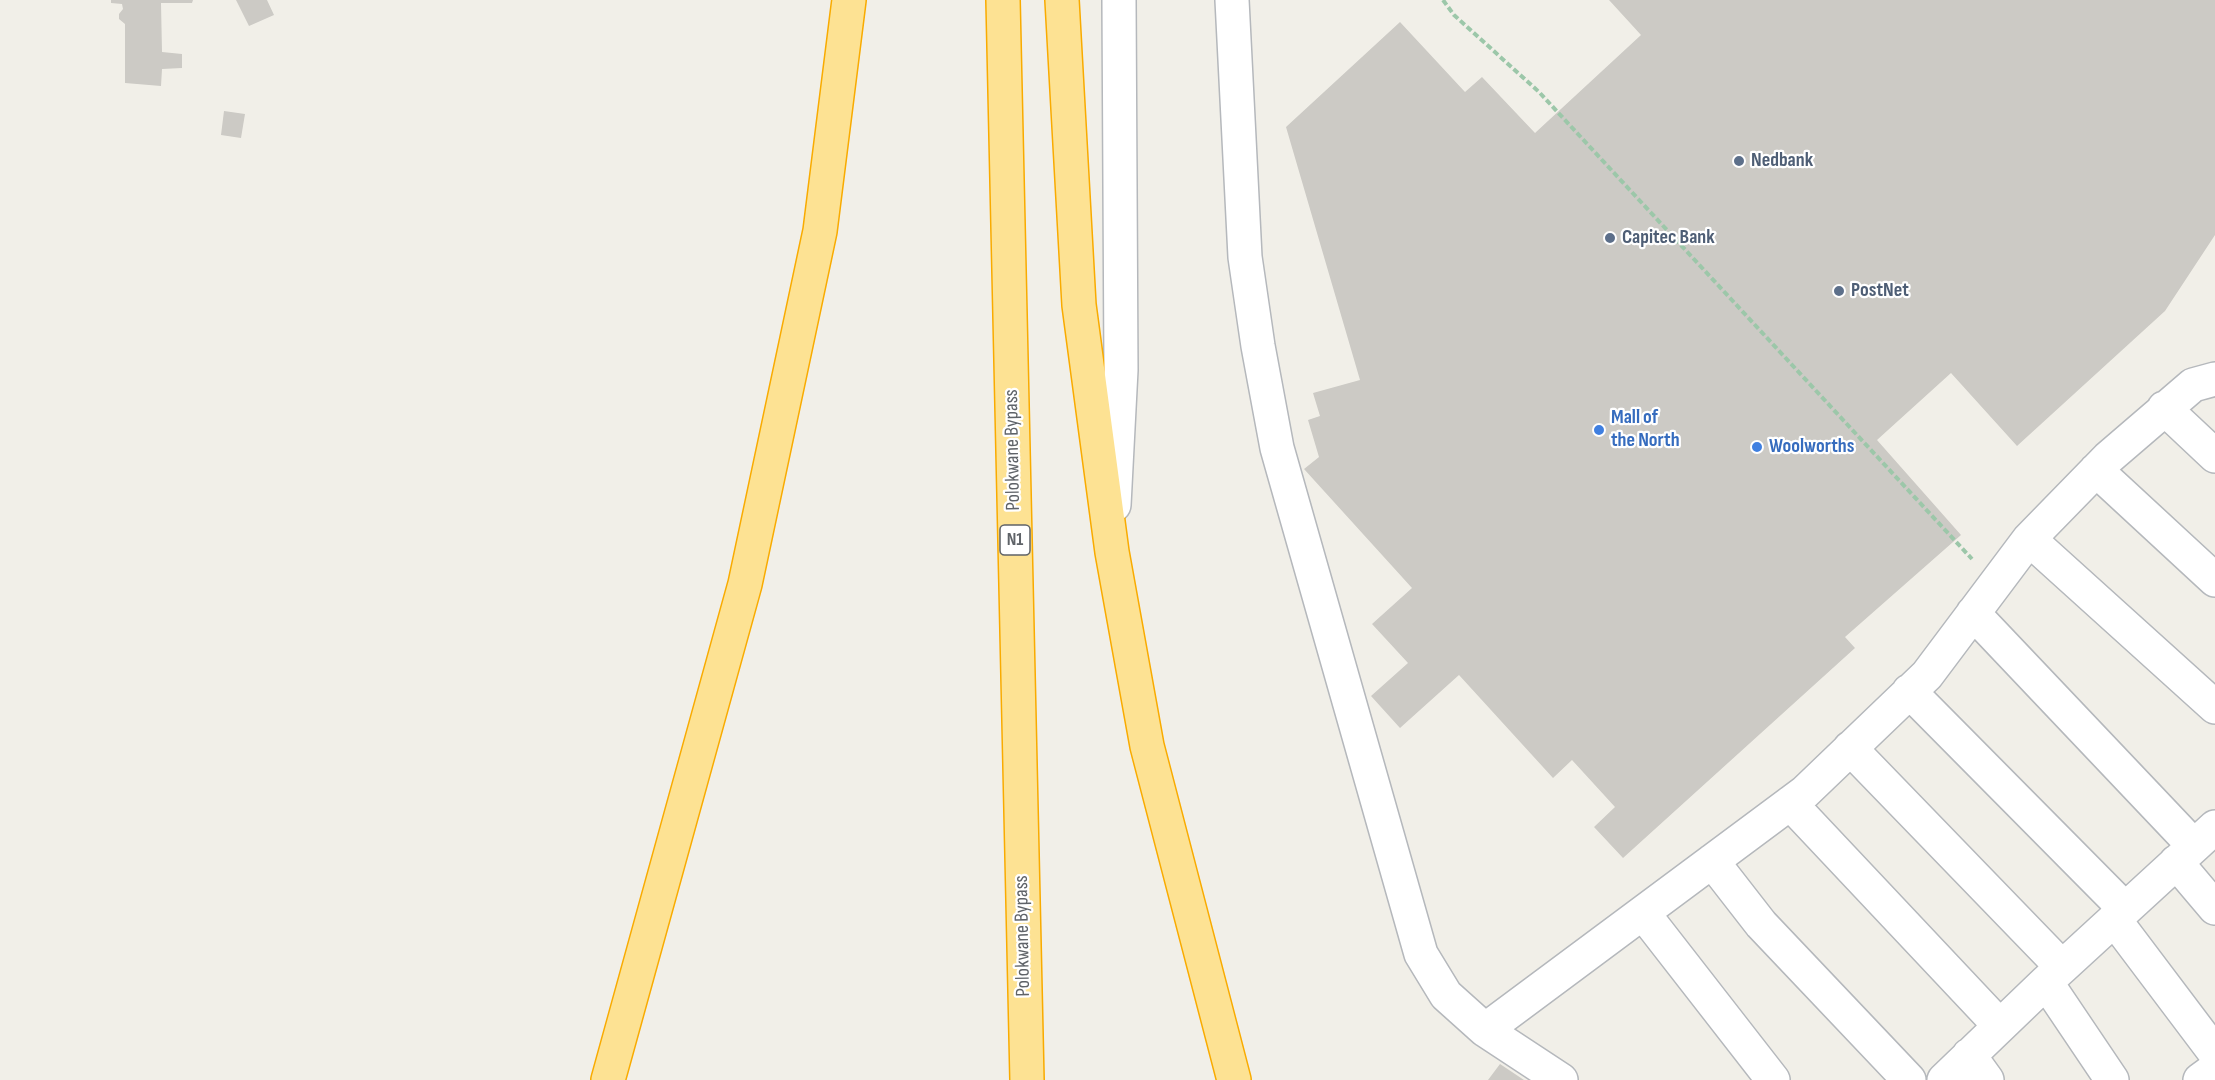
<!DOCTYPE html>
<html>
<head>
<meta charset="utf-8">
<style>
	body { margin:0 }
	canvas { display:block; background:#f1efe8 }
</style>
</head>
<body>
<canvas width="2215" height="1080"></canvas>
<script>
const g = document.querySelector('canvas').getContext('2d');
g.lineJoin = 'round';
function fill(path, color) { g.fillStyle = color; g.fill(path, 'evenodd'); }
const poly = rows => new Path2D(rows.map(r => 'M' + r).join(''));
function stroke(path, color, width, dash) { g.strokeStyle = color; g.lineWidth = width; g.lineCap = dash ? 'butt' : 'round'; g.setLineDash(dash || []); g.stroke(path); }
function label(font, color, halo, rows, align = 'center') {
  g.font = font + ' "Sofia Sans Condensed",sans-serif'; g.lineWidth = 4.5; g.setLineDash([]); g.textBaseline = 'middle'; g.strokeStyle = halo; g.fillStyle = color; for (const [text, x, y, turn = 0] of rows) {
    g.save(); g.translate(x, y); g.rotate((+turn || 0) * Math.PI / 180); g.textAlign = isNaN(turn) ? turn : align; if (halo) g.strokeText(text, 0, 0); g.fillText(text, 0, 0); g.restore();
  }
}
const building = poly([
	[111,0,193,0,192,3,161,3,162,52,182,54,182,68,162,69,161,86,125,83,125,24,119,19,119,14,123,9,122,4,111,3],
	[236,0,267,0,274,15,249,26],
	[1609,0,2215,0,2215,235,2165,311,2017,446,1951,373,1877,440,1961,535,1845,637,1855,648,1623,858,1594,827,1615,807,1572,760,1553,778,1459,675,1400,728,1371,696,1408,663,1372,624,1412,588,1304,469,1319,457,1308,420,1320,416,1313,393,1360,380,1286,127,1400,22,1465,92,1482,77,1535,133,1641,35],
	[224,111,245,114,241,138,221,135],
	[1500,1064,1524,1080,1488,1080]
]);
const path = poly([
	[1443,0,1454,15,1539,92,1972,559]
]);
const minor = poly([
	[1232,0,1245,257,1258,346,1277,448,1421,954,1446,995,1485,1030,1561,1080],
	[2164,408,2215,456],
	[2096,470,2215,580],
	[1114,505,1121,370,1119,0],
	[2029,539,2215,707],
	[1973,613,2194,846],
	[1909,691,2125,909],
	[1850,748,2062,967],
	[1790,803,2000,1026],
	[1712,861,1761,924,1909,1080],
	[2176,862,2215,908],
	[1643,913,1773,1080],
	[2114,919,2215,1053],
	[2046,982,2112,1080],
	[1485,1030,1805,792,1927,675,2029,539,2108,458,2193,385,2215,379],
	[1969,1055,1987,1080],
	[1944,1080,2046,982,2215,827],
	[2200,1080,2215,1069]
]);
const highway = poly([
	[1003,0,1027,1080],
	[1062,0,1079,305,1112,552,1147,746,1234,1080],
	[608,1080,745,584,820,231,849,0]
]);
const markers = [
	[1739,161,6,"#5c6f8a"],
	[1610,238,6,"#5c6f8a"],
	[1839,291,6,"#5c6f8a"],
	[1599,430,6,"#3f7fe0"],
	[1757,447,6,"#3f7fe0"]
];
const shields = [
	[1015,540,30]
];
const shieldNames = [
	["N1",1015,540]
];
const serviceNames = [
	["Nedbank",1751,161],
	["Capitec Bank",1622,238],
	["PostNet",1851,291]
];
const shopNames = [
	["Mall of",1611,418],
	["the North",1611,441],
	["Woolworths",1769,447]
];
const streetNames = [
	["Polokwane Bypass",1013,450,-91],
	["Polokwane Bypass",1023,936,-91]
];
fill(building, '#cccac5');
stroke(minor, '#b5b8bc', 36);
stroke(highway, '#f9ab00', 36);
stroke(path, '#9cc7a9', 4, [6, 3]);
stroke(minor, '#fff', 33);
stroke(highway, '#fde293', 33);
for (const [x, y, r, color] of markers) { const dot = new Path2D(); dot.arc(x, y, r, 0, 2 * Math.PI); g.fillStyle = color; g.fill(dot); stroke(dot, '#fff', 2); }
for (const [x, y, w] of shields) { const box = new Path2D(); box.roundRect(x - w / 2, y - 15, w, 30, 4.5); g.fillStyle = '#fff'; g.fill(box); stroke(box, '#5f6368', 1.5); }
label('bold 18px', '#5f6368', null, shieldNames);
label('bold 20px', '#4e5e75', '#fff', serviceNames, 'left');
label('bold 20px', '#366cbe', '#fff', shopNames, 'left');
label('20px', '#5f6368', '#fff', streetNames);
</script>
</body>
</html>
